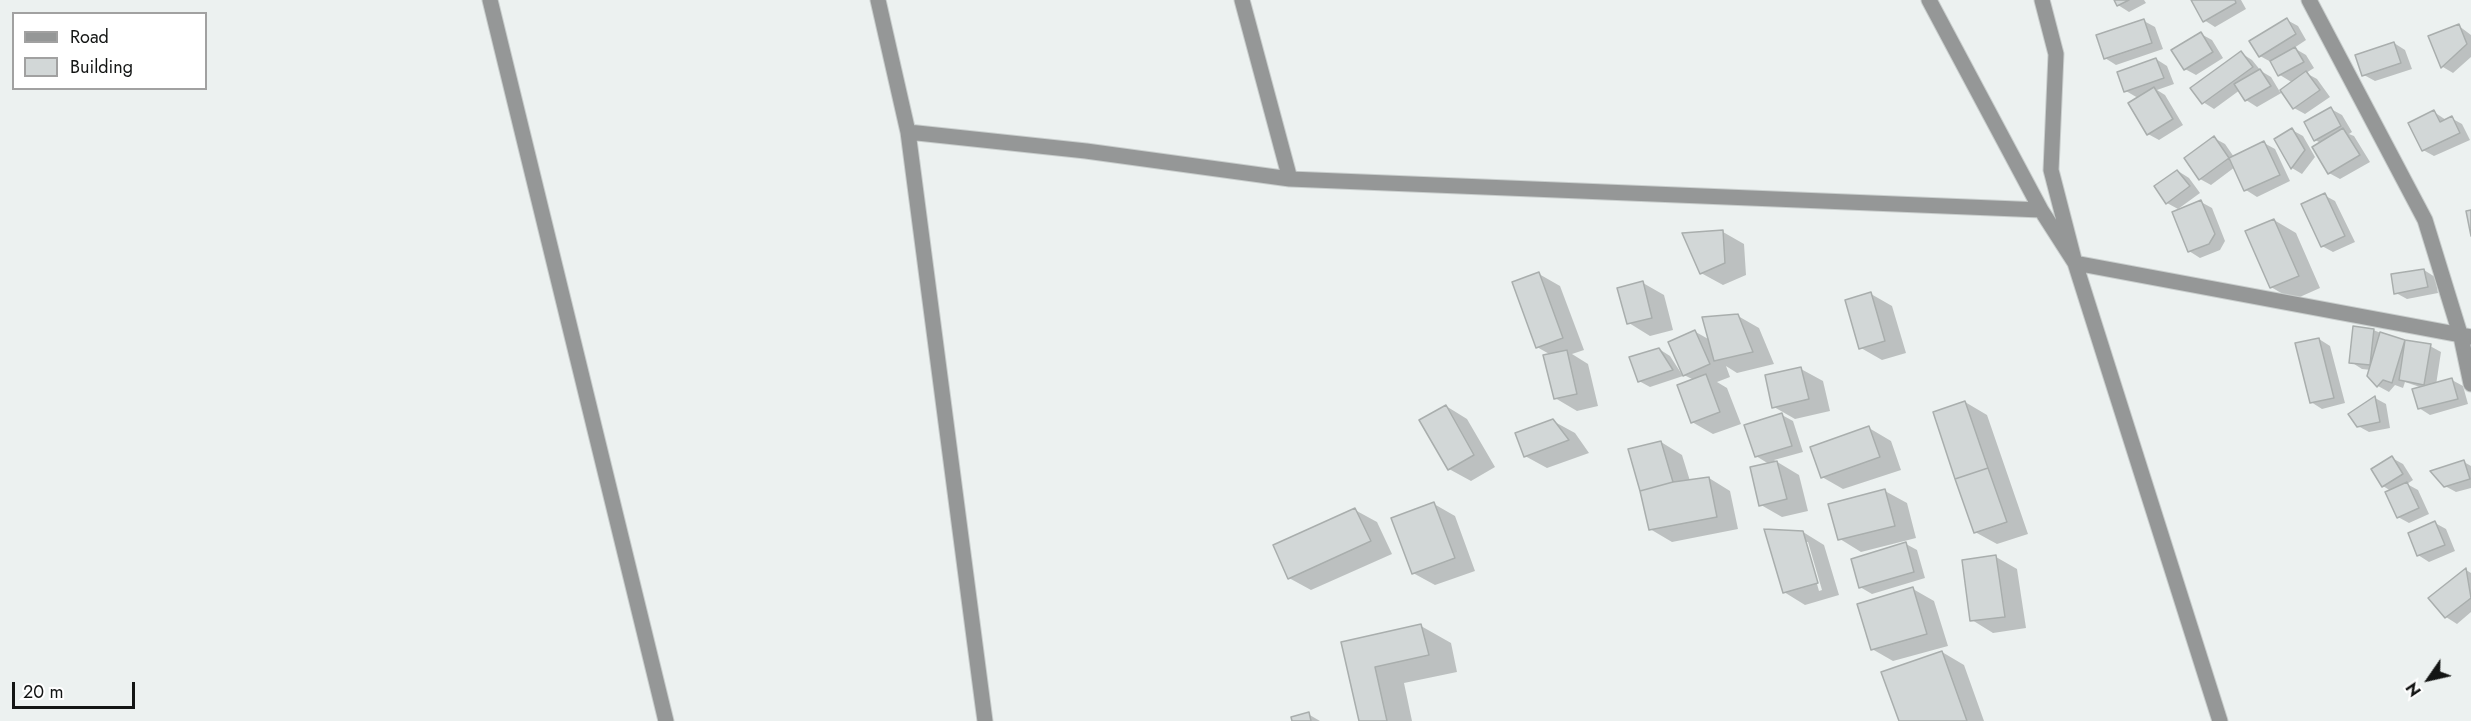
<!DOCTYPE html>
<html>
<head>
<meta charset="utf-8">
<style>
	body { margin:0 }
	#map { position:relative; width:2471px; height:721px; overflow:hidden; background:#ecf1f0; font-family:Jost,sans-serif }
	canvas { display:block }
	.legend { position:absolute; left:12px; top:12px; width:195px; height:78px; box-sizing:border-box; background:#fff; border:2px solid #a1a1a1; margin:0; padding:8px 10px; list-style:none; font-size:18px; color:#131514 }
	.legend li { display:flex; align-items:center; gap:12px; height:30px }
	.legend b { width:30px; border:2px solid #a1a1a1 }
	.north { position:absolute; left:2399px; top:649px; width:60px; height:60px; -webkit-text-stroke:4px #fff; paint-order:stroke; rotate:236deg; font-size:16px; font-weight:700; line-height:24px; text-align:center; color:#131514 }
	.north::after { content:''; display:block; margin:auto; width:21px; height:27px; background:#131514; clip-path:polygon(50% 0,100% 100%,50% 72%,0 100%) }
	.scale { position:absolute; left:12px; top:682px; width:123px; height:27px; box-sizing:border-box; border:3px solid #131514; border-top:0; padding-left:8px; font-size:18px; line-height:21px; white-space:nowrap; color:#131514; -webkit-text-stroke:4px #fff; paint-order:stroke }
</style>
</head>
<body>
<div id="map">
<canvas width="2471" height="721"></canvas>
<ul class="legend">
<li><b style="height:8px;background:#959797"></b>Road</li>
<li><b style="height:16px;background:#d2d7d7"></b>Building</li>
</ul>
<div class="north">N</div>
<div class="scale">20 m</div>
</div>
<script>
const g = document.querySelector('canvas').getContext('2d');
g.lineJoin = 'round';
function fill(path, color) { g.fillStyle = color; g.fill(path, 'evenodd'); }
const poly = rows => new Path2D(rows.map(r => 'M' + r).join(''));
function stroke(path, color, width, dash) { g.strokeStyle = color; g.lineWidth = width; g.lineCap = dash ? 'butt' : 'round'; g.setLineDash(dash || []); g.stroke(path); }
const shadow = poly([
	[2116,0,2144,0,2146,3,2129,12,2118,5],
	[2193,0,2241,0,2246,9,2215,27,2204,20],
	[2287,20,2298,26,2306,40,2294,48,2306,55,2314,68,2306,73,2317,79,2330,97,2305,114,2294,108,2283,92,2257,107,2246,100,2240,90,2214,109,2203,102,2241,53,2252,60,2261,71,2271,77,2280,92,2293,83,2280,75,2271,62,2260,56],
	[2144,21,2155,27,2163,49,2116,65,2105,58],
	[2459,26,2471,35,2471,57,2453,73,2443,67,2430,37],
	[2201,34,2212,40,2223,58,2196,75,2185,69],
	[2394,43,2405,50,2412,69,2375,81,2364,75],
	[2156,59,2167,66,2174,84,2157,90,2165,95,2183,125,2159,140,2148,134,2138,98,2126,91],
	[2331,109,2342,115,2352,132,2349,134,2354,136,2370,162,2340,179,2329,173,2321,143,2315,140],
	[2434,112,2446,120,2451,118,2462,124,2470,140,2434,156,2423,150],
	[2292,130,2303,136,2315,157,2302,174,2292,168,2276,140],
	[2214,138,2225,144,2234,157,2264,143,2275,149,2290,181,2257,197,2246,190,2235,167,2211,185,2200,179,2186,158],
	[2178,171,2189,178,2200,193,2178,209,2167,203],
	[2324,195,2335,201,2355,242,2333,252,2322,246],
	[2201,202,2212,208,2225,241,2220,250,2200,258,2189,251],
	[2274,220,2296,233,2320,288,2293,300,2271,287],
	[1723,232,1744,244,1746,275,1723,285,1701,273],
	[2424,270,2435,277,2438,293,2407,299,2396,293],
	[1539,274,1560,286,1584,350,1572,354,1588,364,1598,406,1577,411,1555,398,1551,355,1537,347],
	[1643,283,1664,295,1673,330,1650,336,1629,323],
	[1871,294,1892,306,1906,353,1882,360,1861,348],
	[1738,316,1759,328,1774,364,1737,373,1726,366,1730,377,1717,382,1727,388,1741,424,1713,434,1692,422,1694,380,1684,375,1694,331,1710,340],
	[2373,330,2405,342,2430,346,2441,352,2436,385,2452,380,2463,386,2468,404,2430,415,2419,408,2423,388,2405,382,2403,388,2395,385,2389,392,2378,386,2371,370,2362,369,2351,362],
	[2319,339,2330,346,2345,403,2322,409,2311,402],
	[1659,349,1670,356,1683,376,1650,387,1639,381],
	[1801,369,1823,381,1830,411,1795,419,1774,407],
	[2375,398,2386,404,2390,428,2369,432,2358,426],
	[1965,402,1987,415,2028,534,1997,544,1975,532],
	[1446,406,1467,419,1495,467,1471,481,1449,469],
	[1782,415,1793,421,1803,452,1774,460,1799,475,1808,511,1782,517,1761,505,1769,464,1756,456],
	[1553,421,1575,433,1589,453,1547,468,1525,456],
	[1869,428,1891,441,1901,470,1843,489,1822,477],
	[1661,442,1682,455,1690,481,1709,478,1730,491,1738,529,1672,542,1650,529],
	[2392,458,2403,464,2413,480,2407,484,2418,490,2429,514,2409,523,2398,517,2391,491,2383,486],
	[2464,462,2471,466,2471,488,2456,492,2445,486],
	[1885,491,1907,503,1916,538,1861,552,1840,539],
	[1434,504,1455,516,1475,571,1435,585,1413,573],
	[1355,510,1377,522,1392,554,1311,590,1289,578],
	[2435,523,2446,529,2455,551,2429,562,2418,555],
	[1803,532,1824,545,1839,595,1805,605,1784,592],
	[1805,542,1808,542,1822,590,1819,591],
	[1906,544,1917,550,1925,578,1872,594,1860,587],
	[1996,557,2017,569,2026,628,1993,633,1972,620],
	[2466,570,2471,573,2471,612,2457,624,2446,617,2430,598],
	[1913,589,1934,601,1948,646,1893,661,1872,649],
	[1421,626,1451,643,1457,672,1404,683,1412,721,1360,721,1343,643],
	[1942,652,1964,665,1984,721,1901,721],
	[1308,714,1320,721,1294,721]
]);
const building = poly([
	[2114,0,2129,0,2117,6,2114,0],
	[2191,0,2235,0,2236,3,2203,22,2191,0],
	[2287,18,2296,34,2259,57,2249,41,2287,18],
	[2144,19,2152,43,2104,59,2096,35,2144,19],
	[2459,24,2467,44,2441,68,2428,36,2459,24],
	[2201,32,2213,52,2184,70,2171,50,2201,32],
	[2394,42,2401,63,2362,76,2355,55,2394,42],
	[2295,47,2304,62,2278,76,2270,61,2295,47],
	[2241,51,2253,67,2202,104,2190,88,2241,51],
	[2156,58,2164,78,2124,92,2117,72,2156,58],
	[2260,69,2271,86,2245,101,2234,84,2260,69],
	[2306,71,2320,90,2293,109,2280,90,2306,71],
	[2154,87,2173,119,2147,135,2128,103,2154,87],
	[2331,107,2341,126,2314,141,2304,122,2331,107],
	[2434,110,2440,122,2452,116,2460,133,2422,151,2408,123,2434,110],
	[2292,128,2305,150,2291,169,2274,139,2292,128],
	[2343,128,2360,155,2328,174,2312,147,2343,128],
	[2214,136,2229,158,2199,180,2184,158,2214,136],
	[2264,141,2280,175,2244,191,2229,158,2264,141],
	[2177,170,2190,186,2166,204,2154,186,2177,170],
	[2325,193,2345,236,2321,247,2301,204,2325,193],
	[2201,200,2215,234,2209,244,2188,252,2172,212,2201,200],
	[2471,210,2471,236,2466,211,2471,210],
	[2274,219,2299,276,2270,288,2245,231,2274,219],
	[1723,230,1725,263,1700,274,1682,233,1723,230],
	[2424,269,2428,287,2394,294,2391,274,2424,269],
	[1539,272,1563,338,1536,348,1512,282,1539,272],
	[1643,281,1652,318,1627,324,1617,288,1643,281],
	[1871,292,1885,341,1859,349,1845,300,1871,292],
	[1738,314,1753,352,1714,361,1702,317,1738,314],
	[2353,326,2374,329,2370,365,2349,363,2353,326],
	[1695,330,1710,364,1683,376,1668,342,1695,330],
	[2380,332,2405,340,2392,383,2383,380,2377,387,2367,376,2380,332],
	[2319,338,2334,398,2310,403,2295,343,2319,338],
	[2405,340,2431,344,2424,385,2399,380,2405,340],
	[1659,348,1673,370,1638,382,1629,357,1659,348],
	[1567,350,1577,394,1554,399,1543,355,1567,350],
	[1801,367,1809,399,1772,408,1765,375,1801,367],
	[1706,374,1720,412,1691,423,1677,385,1706,374],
	[2452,378,2458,399,2418,409,2412,389,2452,378],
	[2375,396,2380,422,2357,427,2348,414,2375,396],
	[1965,401,1988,468,1955,479,1933,412,1965,401],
	[1446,405,1474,455,1448,470,1419,420,1446,405],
	[1782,413,1792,446,1755,457,1744,425,1782,413],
	[1553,419,1569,440,1524,457,1515,433,1553,419],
	[1869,426,1880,457,1821,478,1810,447,1869,426],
	[1661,441,1673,482,1640,491,1628,449,1661,441],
	[2392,456,2403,474,2382,487,2371,469,2392,456],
	[2464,460,2470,479,2444,487,2430,471,2464,460],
	[1777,461,1787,499,1759,506,1750,467,1777,461],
	[1988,468,2007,522,1974,533,1955,479,1988,468],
	[1709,477,1717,517,1649,530,1640,491,1673,482,1709,477],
	[2407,482,2419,508,2397,518,2385,492,2407,482],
	[1885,489,1895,526,1838,540,1828,504,1885,489],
	[1434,502,1455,558,1412,574,1391,518,1434,502],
	[1355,508,1371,541,1288,579,1273,545,1355,508],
	[2435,521,2445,545,2417,556,2408,533,2435,521],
	[1764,529,1803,531,1818,583,1783,593,1764,529],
	[1906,542,1914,572,1859,588,1851,559,1906,542],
	[1996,555,2005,617,1970,621,1962,560,1996,555],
	[2466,568,2471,598,2445,618,2428,598,2466,568],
	[1913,587,1927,634,1871,650,1857,604,1913,587],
	[1421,624,1429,655,1375,667,1387,721,1359,721,1341,642,1421,624],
	[1942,651,1967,721,1899,721,1881,672,1942,651],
	[1309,712,1311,721,1292,721,1291,717,1309,712]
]);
const street = poly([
	[490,0,666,721],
	[878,0,908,132,985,721],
	[1242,0,1290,179],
	[1929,0,2041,210],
	[2042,0,2056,54,2051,170,2075,263,2220,721],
	[2309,0,2425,220,2461,337,2471,384],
	[908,132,1086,151,1290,179,2041,210,2075,263,2471,337]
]);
fill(shadow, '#0003');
fill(building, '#d2d7d7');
stroke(building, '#a9aead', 1.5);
stroke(street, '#c9cecd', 17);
stroke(street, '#959797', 15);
</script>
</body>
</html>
